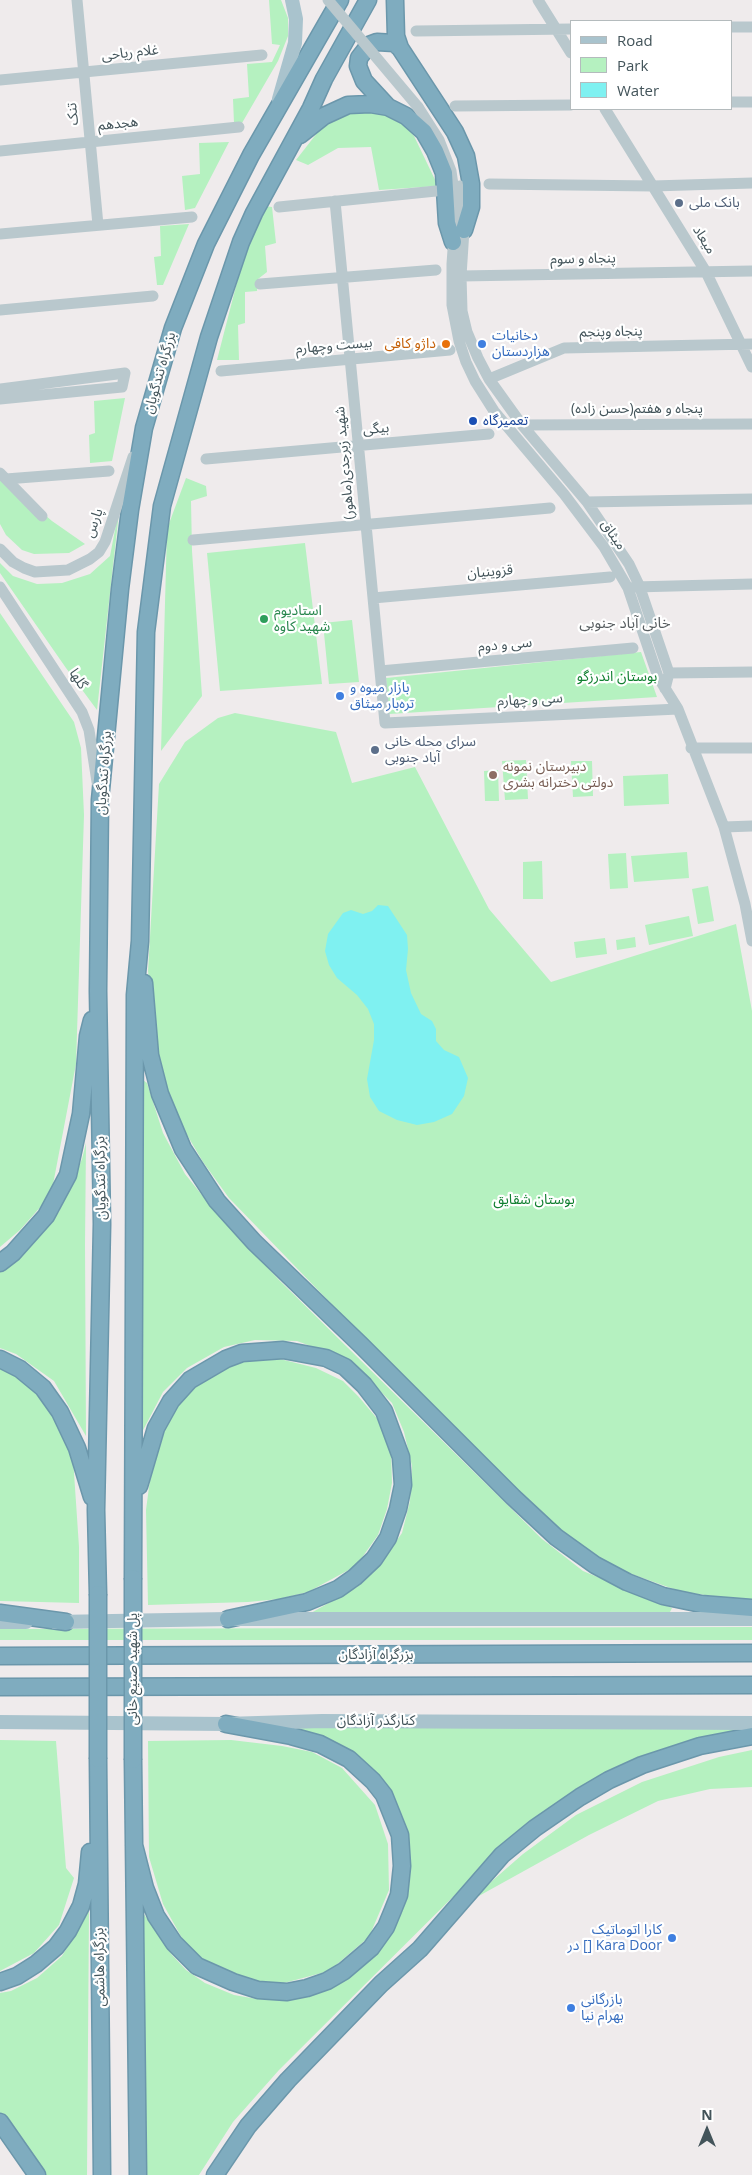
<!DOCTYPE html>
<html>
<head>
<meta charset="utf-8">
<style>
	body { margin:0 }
	#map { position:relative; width:752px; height:2175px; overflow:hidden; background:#efebec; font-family:"Open Sans",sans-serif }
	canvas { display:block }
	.legend { position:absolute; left:570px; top:20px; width:162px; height:90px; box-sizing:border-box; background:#fff; border:1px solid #b4bbbd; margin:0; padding:6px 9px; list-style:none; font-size:15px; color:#43545a }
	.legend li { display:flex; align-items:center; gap:10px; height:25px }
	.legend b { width:25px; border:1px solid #b4bbbd }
	.north { position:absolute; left:682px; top:2105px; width:50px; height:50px; -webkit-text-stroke:4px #fff; paint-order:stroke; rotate:0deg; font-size:14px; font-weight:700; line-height:20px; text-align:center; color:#43545a }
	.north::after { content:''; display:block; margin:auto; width:18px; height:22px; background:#43545a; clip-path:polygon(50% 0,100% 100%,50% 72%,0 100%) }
</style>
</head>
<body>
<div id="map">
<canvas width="752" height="2175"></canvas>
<ul class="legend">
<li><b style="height:6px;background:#a9c3cd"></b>Road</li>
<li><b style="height:14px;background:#b5f1c0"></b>Park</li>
<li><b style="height:14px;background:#7ff1f1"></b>Water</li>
</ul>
<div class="north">N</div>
</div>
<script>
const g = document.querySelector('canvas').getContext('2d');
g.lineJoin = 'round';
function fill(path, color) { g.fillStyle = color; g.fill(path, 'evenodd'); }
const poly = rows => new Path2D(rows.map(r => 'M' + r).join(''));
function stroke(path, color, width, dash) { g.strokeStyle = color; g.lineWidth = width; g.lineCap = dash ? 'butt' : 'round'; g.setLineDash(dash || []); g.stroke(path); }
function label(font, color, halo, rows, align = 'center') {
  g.font = font + ' "Open Sans","Noto Sans Arabic",sans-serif'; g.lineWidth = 4.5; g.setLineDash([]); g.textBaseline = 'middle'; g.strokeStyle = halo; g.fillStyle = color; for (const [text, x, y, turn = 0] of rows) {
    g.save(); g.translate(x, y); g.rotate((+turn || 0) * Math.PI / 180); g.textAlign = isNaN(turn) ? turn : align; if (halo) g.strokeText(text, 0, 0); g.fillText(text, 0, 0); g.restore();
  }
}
const green = poly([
	[269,0,281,0,288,18,288,36,278,61,242,123,234,123,233,99,249,97,247,64,272,62,280,45,272,44],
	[377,111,400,120,414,136,438,186,379,190,371,147,338,148,308,165,296,160,321,128,351,112],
	[229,142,195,208,185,210,182,176,200,174,199,143],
	[264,206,272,207,276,243,265,246,267,272,258,279,257,291,245,292,245,323,238,325,239,360,217,360,244,255],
	[189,224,163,285,157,285,154,257,161,256,160,226],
	[125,398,112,461,90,463,89,435,95,433,94,401],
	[0,477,52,521,85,544,69,553,34,554,22,550,6,535,0,524],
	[186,478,206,486,207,496,191,501,192,551,202,696,161,751,167,529],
	[120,504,113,566,97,710,66,668,0,573,0,563,13,576,37,584,62,583,90,574,110,556],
	[305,543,322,684,220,691,207,553],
	[0,613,74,722,81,748,84,815,76,1064,51,1195,20,1230,0,1247],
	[352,620,359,682,329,684,323,623],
	[641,652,657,697,389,714,386,678],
	[235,713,336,732,352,783,415,767,489,909,551,982,736,924,752,1011,752,1601,682,1592,620,1570,570,1539,432,1408,229,1198,203,1162,163,1094,148,971,159,784,185,742,218,718],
	[526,760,528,799,505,800,502,761],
	[571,761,592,761,593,796,573,797],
	[498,770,499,801,485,801,484,771],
	[668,774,669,804,624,806,623,776],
	[687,852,689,878,634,882,631,856],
	[626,853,628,888,610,889,608,854],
	[542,861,543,899,523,899,523,862],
	[708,886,714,921,698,924,692,889],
	[689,916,693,936,649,945,645,925],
	[635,937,636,947,617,950,616,940],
	[605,938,607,954,576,958,574,942],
	[143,1080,147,1083,163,1133,185,1174,214,1210,280,1281,542,1539,583,1571,672,1608,670,1612,311,1613,357,1587,380,1564,402,1533,410,1501,412,1466,404,1432,392,1403,359,1370,332,1354,297,1341,255,1340,224,1347,187,1368,163,1392,140,1436],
	[86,1143,85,1244,86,1436,54,1381,16,1354,0,1348,0,1271,17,1259,59,1212,82,1159],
	[276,1358,316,1368,343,1381,358,1396,380,1422,391,1450,392,1483,387,1509,378,1535,356,1566,308,1592,279,1599,248,1602,148,1605,146,1510,151,1472,158,1436,177,1403,205,1376,243,1361],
	[0,1367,19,1375,46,1403,64,1430,73,1458,79,1547,79,1603,0,1601],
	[752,1627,752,1640,0,1640,0,1629],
	[274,1726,752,1727,667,1749,498,1852,279,2070,233,2122,199,2175,144,2175,141,1910,172,1955,186,1970,205,1983,234,1995,257,1999,280,2000,307,1996,329,1989,343,1981,364,1965,377,1952,407,1890,410,1865,408,1838,385,1786],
	[0,1740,56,1741,66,1868,74,1878,59,1925,34,1953,0,1971],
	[231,1740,282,1746,312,1752,342,1768,375,1805,388,1844,389,1890,369,1937,329,1971,284,1983,255,1981,209,1964,188,1949,163,1904,149,1857,148,1741],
	[752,1750,752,1787,710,1789,658,1801,589,1835,468,1902,523,1854,576,1815,642,1782,719,1757],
	[89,1911,87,2175,40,2175,0,2120,0,1993,11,1991,37,1978,62,1956]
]);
const water = poly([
	[378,905,388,906,407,935,408,949,406,970,411,993,421,1014,432,1021,436,1029,436,1041,444,1050,459,1057,468,1078,464,1096,452,1114,434,1122,417,1125,397,1120,379,1111,370,1097,367,1079,374,1040,374,1024,368,1009,357,995,337,978,329,965,325,951,328,934,343,913,351,910,363,914,372,911]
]);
const minor = poly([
	[77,0,98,225],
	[538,0,571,53],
	[731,27,752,27],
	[416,31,571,29],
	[0,80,262,55],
	[731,102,752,102],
	[455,106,571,105],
	[418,107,439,140,451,171,454,192,455,222,452,264,452,305,459,341,466,362,475,381,494,411,564,494,604,547,628,588,658,677,678,709,724,827,745,904,752,941],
	[605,109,706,272,752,367],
	[0,151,239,127],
	[489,184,653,186,752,183],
	[460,186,464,230,461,276,462,311,467,332,478,358,489,379,522,425,587,502,629,564,639,585,669,673,665,689],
	[335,201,385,723,678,709],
	[279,207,436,191],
	[0,234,192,217],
	[461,276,752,271],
	[260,284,436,270],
	[0,310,153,296],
	[221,371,450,350],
	[489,379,564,348,752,344],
	[0,389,125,373,122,387,0,399],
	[522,425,752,424],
	[206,459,489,434],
	[0,473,42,516],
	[6,479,109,471],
	[587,502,752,499],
	[193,540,550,508],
	[0,549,13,562,24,568,35,572,68,570,90,559,99,552,105,542,133,457],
	[0,587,82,712,89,730,97,782],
	[634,587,752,584],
	[373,598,610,577],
	[380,671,633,648],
	[669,673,752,672],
	[691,748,752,748],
	[724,827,752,826]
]);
const major = poly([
	[279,99,295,43,296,19,292,0],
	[0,1622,26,1622],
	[55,1622,228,1619,752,1619],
	[0,1722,226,1724,322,1721,752,1723]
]);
const highway = poly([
	[395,0,396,36,400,48,455,132,466,156,471,184,471,207,464,230],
	[388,107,364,81,358,66,359,58,369,45,377,42,394,43,400,48],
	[300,135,324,116,348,105,370,104,388,107,406,116,424,132,435,151,444,173,447,223,453,242],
	[144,983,150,1055,160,1094,183,1149,217,1201,254,1242,361,1345,513,1497,556,1537,595,1565,627,1582,663,1596,701,1604,752,1608],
	[0,1263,13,1253,46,1216,68,1175,81,1114,88,1036,92,1020],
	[0,1359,20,1369,43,1388,60,1412,77,1448,92,1497],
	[139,1486,156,1428,171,1401,190,1380,226,1359,242,1353,283,1350,326,1358,345,1367,364,1385,384,1411,401,1457,403,1485,398,1509,388,1538,374,1559,355,1577,338,1589,307,1602,228,1619],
	[133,1578,135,995,140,941,146,632,162,506,209,337,241,242,254,213,311,108,324,79,368,0],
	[98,1594,96,1510,102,1224,98,991,100,800,120,589,130,510,144,428,173,328,206,244,251,155,340,0],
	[0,1613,66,1622],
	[0,1656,752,1653],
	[0,1687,752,1685],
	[98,1759,102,2175],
	[133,1760,138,2175],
	[134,1845,145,1888,156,1916,174,1943,197,1966,233,1982,258,1990,287,1992,307,1988,327,1981,344,1971,371,1948,386,1927,393,1910,399,1895,402,1866,400,1835,384,1795,373,1781,349,1759,320,1744,291,1736,226,1724],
	[0,1982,17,1976,36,1964,56,1947,68,1931,81,1906,87,1884,90,1852],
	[0,2122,37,2175],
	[215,2175,248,2126,288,2080,381,1984,420,1949,502,1855,535,1828,580,1797,609,1780,642,1765,700,1746,752,1736]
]);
const minorBridge = poly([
	[328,0,418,107]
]);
const highwayBridge = poly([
	[98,1594,98,1759],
	[133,1760,133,1578]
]);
const markers = [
	[679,203,5,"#5c6f8a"],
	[446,344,5,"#e8710a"],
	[482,344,5,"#3f7fe0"],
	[473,421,5,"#1a4fb4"],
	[264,619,5,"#2e9e5b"],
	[340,696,5,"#3f7fe0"],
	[375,750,5,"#5c6f8a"],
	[493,775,5,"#8d6e63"],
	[672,1938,5,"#3f7fe0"],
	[571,2008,5,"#3f7fe0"]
];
const streetNames = [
	["غلام ریاحی",130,53,-6],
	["تنک",73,114,-95],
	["هجدهم",118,124,-6],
	["میعاد",704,240,58],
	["پنجاه و سوم",583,259,-1],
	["پنجاه وپنجم",611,332,-1],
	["بیست وچهارم",334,346,-5],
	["بزرگراه تندگویان",160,373,-74],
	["(حسن زاده)پنجاه و هفتم",637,409],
	["بیگی",376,429,-5],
	["شهید زبرجدی(ماهور)",345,463,-95],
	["پارس",94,523,-70],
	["میثاق",613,535,55],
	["قزوینیان",490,572,-5],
	["سی و دوم",505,645,-5],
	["گلها",78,679,57],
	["سی و چهارم",530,700,-3],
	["بزرگراه تندگویان",104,773,-86],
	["بزرگراه تندگویان",101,1178,-91],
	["بزرگراه آزادگان",376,1655],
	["پل شهید صنیع خانی",133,1669,-90],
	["کنارگذر آزادگان",376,1721],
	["بزرگراه هاشمی",100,1967,-91]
];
const serviceNames = [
	["بانک ملی",689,203],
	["سرای محله خانی",385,742],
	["آباد جنوبی",385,758]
];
const shopNames = [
	["دخانیات",492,336],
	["هزاردستان",492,352],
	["بازار میوه و",350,688],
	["تره‌بار میثاق",350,704],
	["کارا اتوماتیک",662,1930,"right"],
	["در [] Kara Door",662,1946,"right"],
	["بازرگانی",581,2000],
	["بهرام نیا",581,2016]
];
const foodNames = [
	["داژو کافی",436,344]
];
const transitNames = [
	["تعمیرگاه",483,421]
];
const leisureNames = [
	["استادیوم",274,611],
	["شهید کاوه",274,627]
];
const parkNames = [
	["بوستان اندرزگو",617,677],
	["بوستان شقایق",534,1200]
];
const educationNames = [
	["دبیرستان نمونه",503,767],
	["دولتی دخترانه بشری",503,783]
];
const neighbourhoodNames = [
	["خانی آباد جنوبی",625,624]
];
fill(green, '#b5f1c0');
fill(water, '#7ff1f1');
stroke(highway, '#6b97ab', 19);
stroke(minor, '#b9c8cd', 11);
stroke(major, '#a9c3cd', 14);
stroke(highway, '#7facbf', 16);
stroke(highwayBridge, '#6b97ab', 19, []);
stroke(minorBridge, '#b9c8cd', 11);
stroke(highwayBridge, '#7facbf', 16);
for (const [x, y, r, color] of markers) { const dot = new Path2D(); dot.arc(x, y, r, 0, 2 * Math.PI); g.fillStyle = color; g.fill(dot); stroke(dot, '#fff', 2); }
label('14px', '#43545a', '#fff', streetNames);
label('14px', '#4e5e75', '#fff', serviceNames, 'left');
label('14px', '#366cbe', '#fff', shopNames, 'left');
label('14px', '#c56008', '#fff', foodNames, 'right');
label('14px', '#164399', '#fff', transitNames, 'left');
label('14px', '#27864d', '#fff', leisureNames, 'left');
label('14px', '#107f30', '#fff', parkNames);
label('14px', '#785e54', '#fff', educationNames, 'left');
label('15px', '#585e61', '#fff', neighbourhoodNames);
</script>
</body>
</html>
